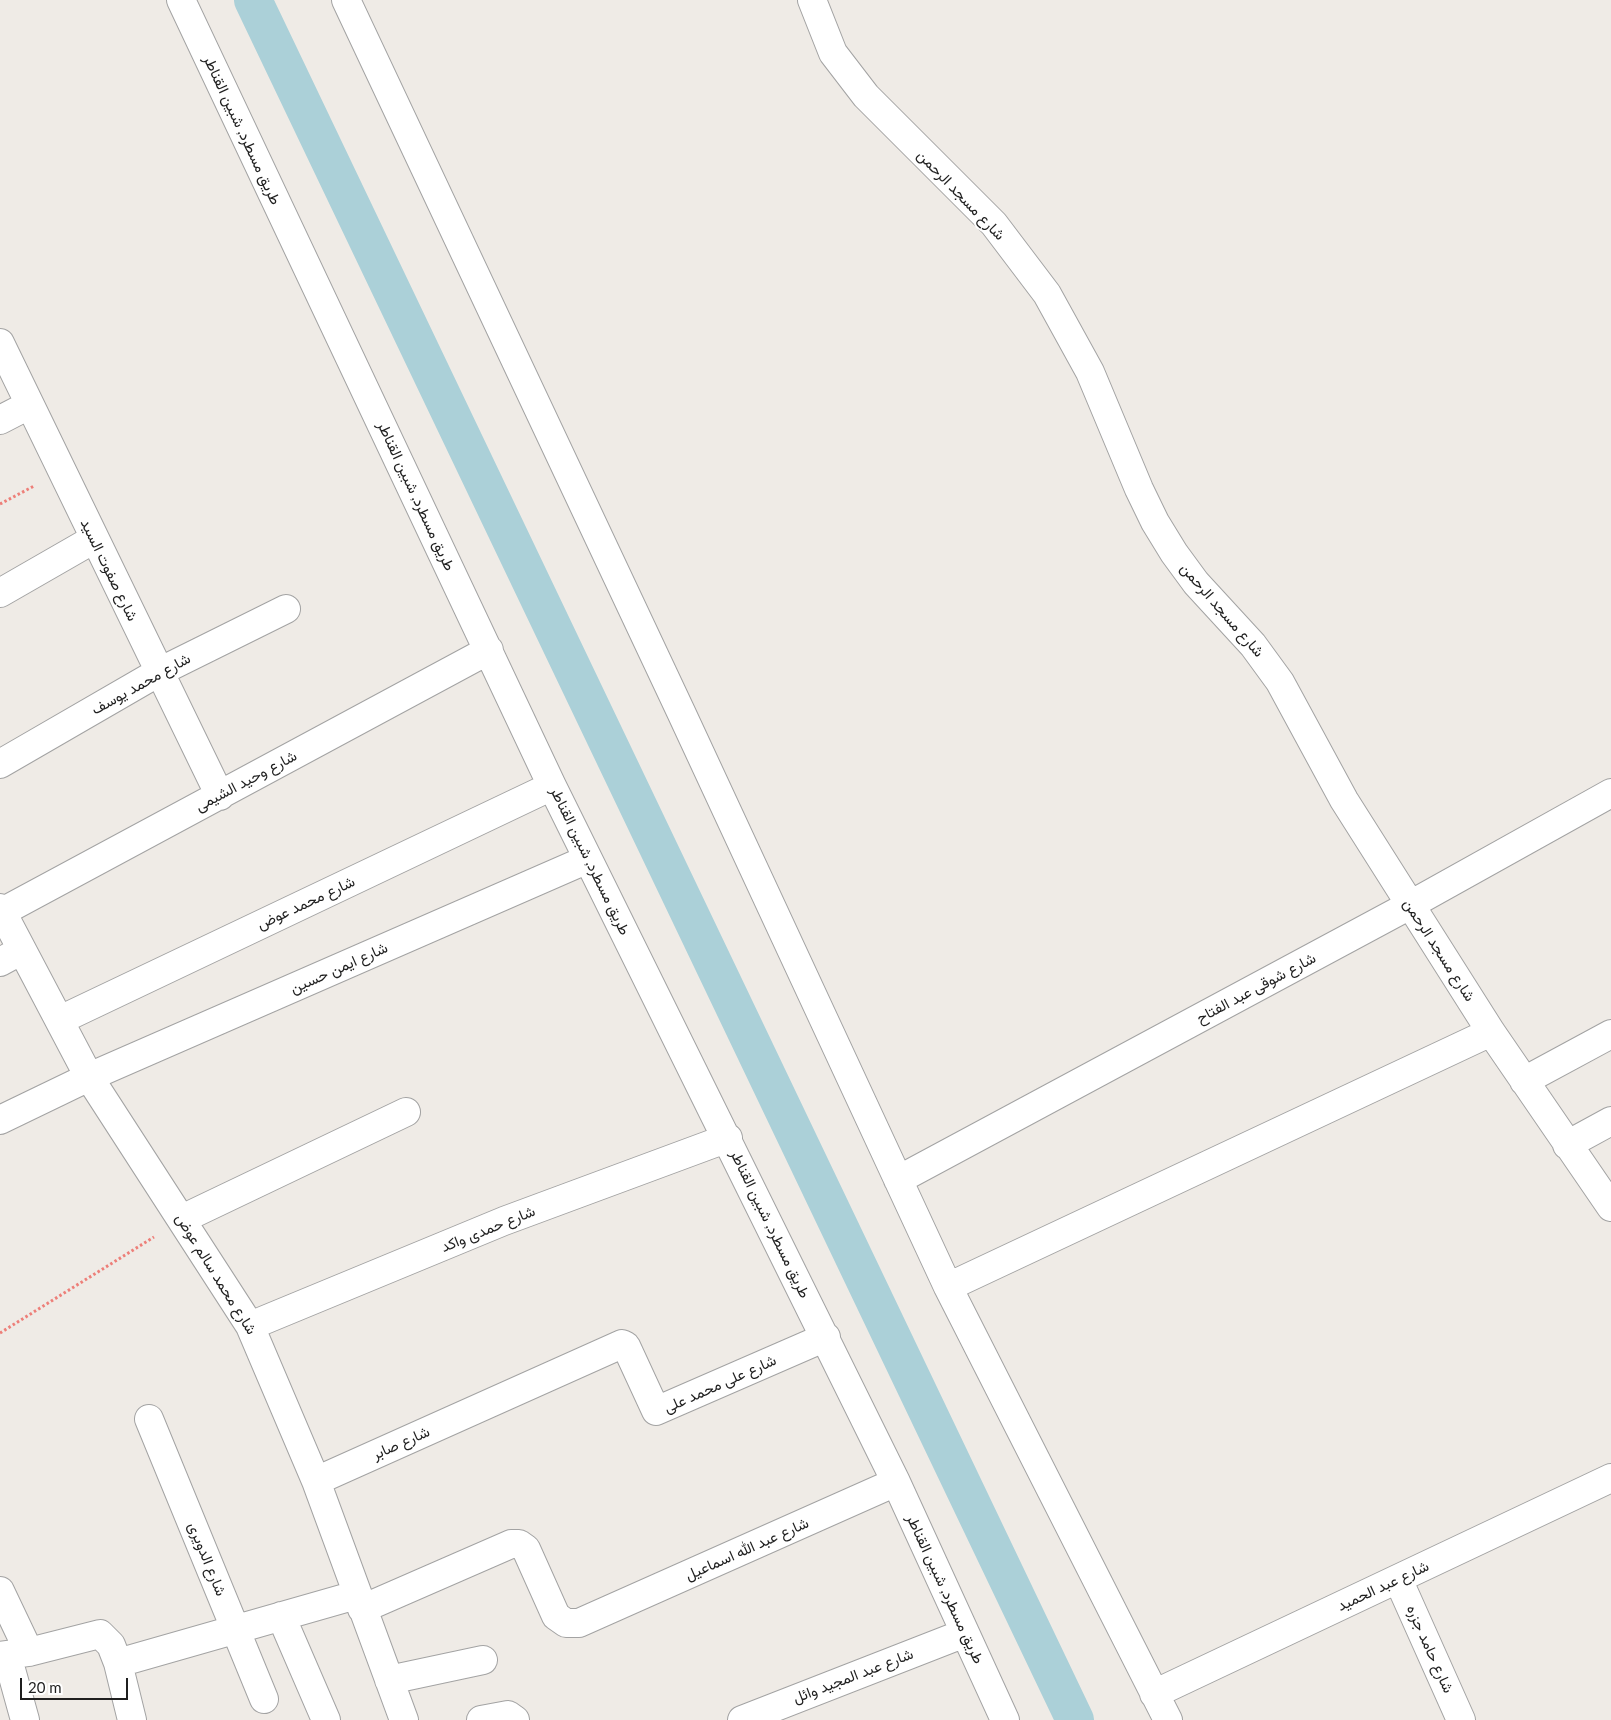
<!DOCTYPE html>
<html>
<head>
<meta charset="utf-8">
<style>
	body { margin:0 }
	#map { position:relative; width:1611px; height:1720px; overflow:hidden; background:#efebe6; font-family:Lato,sans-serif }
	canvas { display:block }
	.scale { position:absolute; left:20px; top:1678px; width:108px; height:22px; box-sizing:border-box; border:2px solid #1f1f1f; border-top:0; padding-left:6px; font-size:15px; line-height:18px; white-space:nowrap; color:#1f1f1f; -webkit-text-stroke:4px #fff; paint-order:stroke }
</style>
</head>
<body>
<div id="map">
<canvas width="1611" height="1720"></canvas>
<div class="scale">20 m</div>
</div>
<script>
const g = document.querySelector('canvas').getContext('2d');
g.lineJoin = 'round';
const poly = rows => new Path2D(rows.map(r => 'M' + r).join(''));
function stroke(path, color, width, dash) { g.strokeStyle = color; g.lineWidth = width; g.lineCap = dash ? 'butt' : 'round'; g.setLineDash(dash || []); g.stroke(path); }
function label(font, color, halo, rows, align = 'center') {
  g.font = font + ' Lato,Vazirmatn,sans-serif'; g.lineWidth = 4; g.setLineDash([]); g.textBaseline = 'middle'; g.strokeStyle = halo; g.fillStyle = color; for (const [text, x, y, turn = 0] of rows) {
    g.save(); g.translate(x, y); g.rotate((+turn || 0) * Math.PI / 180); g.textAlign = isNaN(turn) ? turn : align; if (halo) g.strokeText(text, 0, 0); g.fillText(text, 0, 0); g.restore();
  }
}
const canal = poly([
	[253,0,1075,1720]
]);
const path = poly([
	[0,504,34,486],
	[0,1333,154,1237]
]);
const minor = poly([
	[181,0,552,786,896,1482,1005,1720],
	[346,0,681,712,948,1287,1168,1720],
	[812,0,833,53,866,96,994,224,1047,294,1090,372,1139,489,1155,522,1174,553,1196,583,1253,645,1280,682,1344,800,1491,1032,1611,1207],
	[0,343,220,796],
	[0,420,29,405],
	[0,593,94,539],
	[0,764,159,672,286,609],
	[0,908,89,1077,250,1326,316,1481,404,1720],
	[2,912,489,650],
	[0,962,22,950],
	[60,1020,552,786],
	[1524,1081,1611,1034],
	[0,1120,89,1077,588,859],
	[1567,1145,1611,1121],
	[898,1180,1410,905,1611,793],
	[182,1219,406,1112],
	[948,1287,1491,1032],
	[250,1326,504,1221,728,1138],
	[149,1419,264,1699],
	[316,1481,622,1344,626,1346,656,1411,826,1337],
	[1398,1579,1461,1720],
	[0,1591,29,1652],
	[362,1609,511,1544,519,1544,526,1549,556,1616,566,1623,579,1623,896,1482],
	[281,1616,326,1720],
	[7,1655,25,1720],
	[0,1656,29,1652,100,1634,111,1645,118,1663,132,1720],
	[118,1663,356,1595],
	[389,1680,483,1660],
	[1154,1694,1611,1478],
	[481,1720,508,1715,515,1720],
	[742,1720,965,1633]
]);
const streetNames = [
	["طريق مسطرد, شبين القناطر",242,130,65],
	["شارع مسجد الرحمن",961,195,46],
	["طريق مسطرد, شبين القناطر",416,496,65],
	["شارع صفوت السيد",109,570,64],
	["شارع مسجد الرحمن",1222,610,49],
	["شارع محمد يوسف",141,684,-29],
	["شارع وحيد الشيمى",246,781,-28],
	["طريق مسطرد, شبين القناطر",590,861,64],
	["شارع محمد عوض",306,903,-25],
	["شارع مسجد الرحمن",1439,950,57],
	["شارع ايمن حسين",339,968,-24],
	["شارع شوقى عبد الفتاح",1256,988,-28],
	["طريق مسطرد, شبين القناطر",770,1224,64],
	["شارع حمدى واكد",488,1229,-22],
	["شارع محمد سالم عوض",216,1274,58],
	["شارع على محمد على",720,1384,-24],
	["شارع صابر",401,1443,-24],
	["شارع عبد الله اسماعيل",747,1549,-24],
	["شارع الدويرى",207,1559,68],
	["شارع عبد الحميد",1383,1586,-25],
	["طريق مسطرد, شبين القناطر",945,1589,65],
	["شارع حامد جزره",1430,1649,66],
	["شارع عبد المجيد وائل",853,1676,-21]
];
stroke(canal, '#abd0d8', 38);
stroke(minor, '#a3a3a3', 30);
stroke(path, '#ed7f79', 3, [2.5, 2.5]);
stroke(minor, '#fff', 28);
label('15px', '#1f1f1f', '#fff', streetNames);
</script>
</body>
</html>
